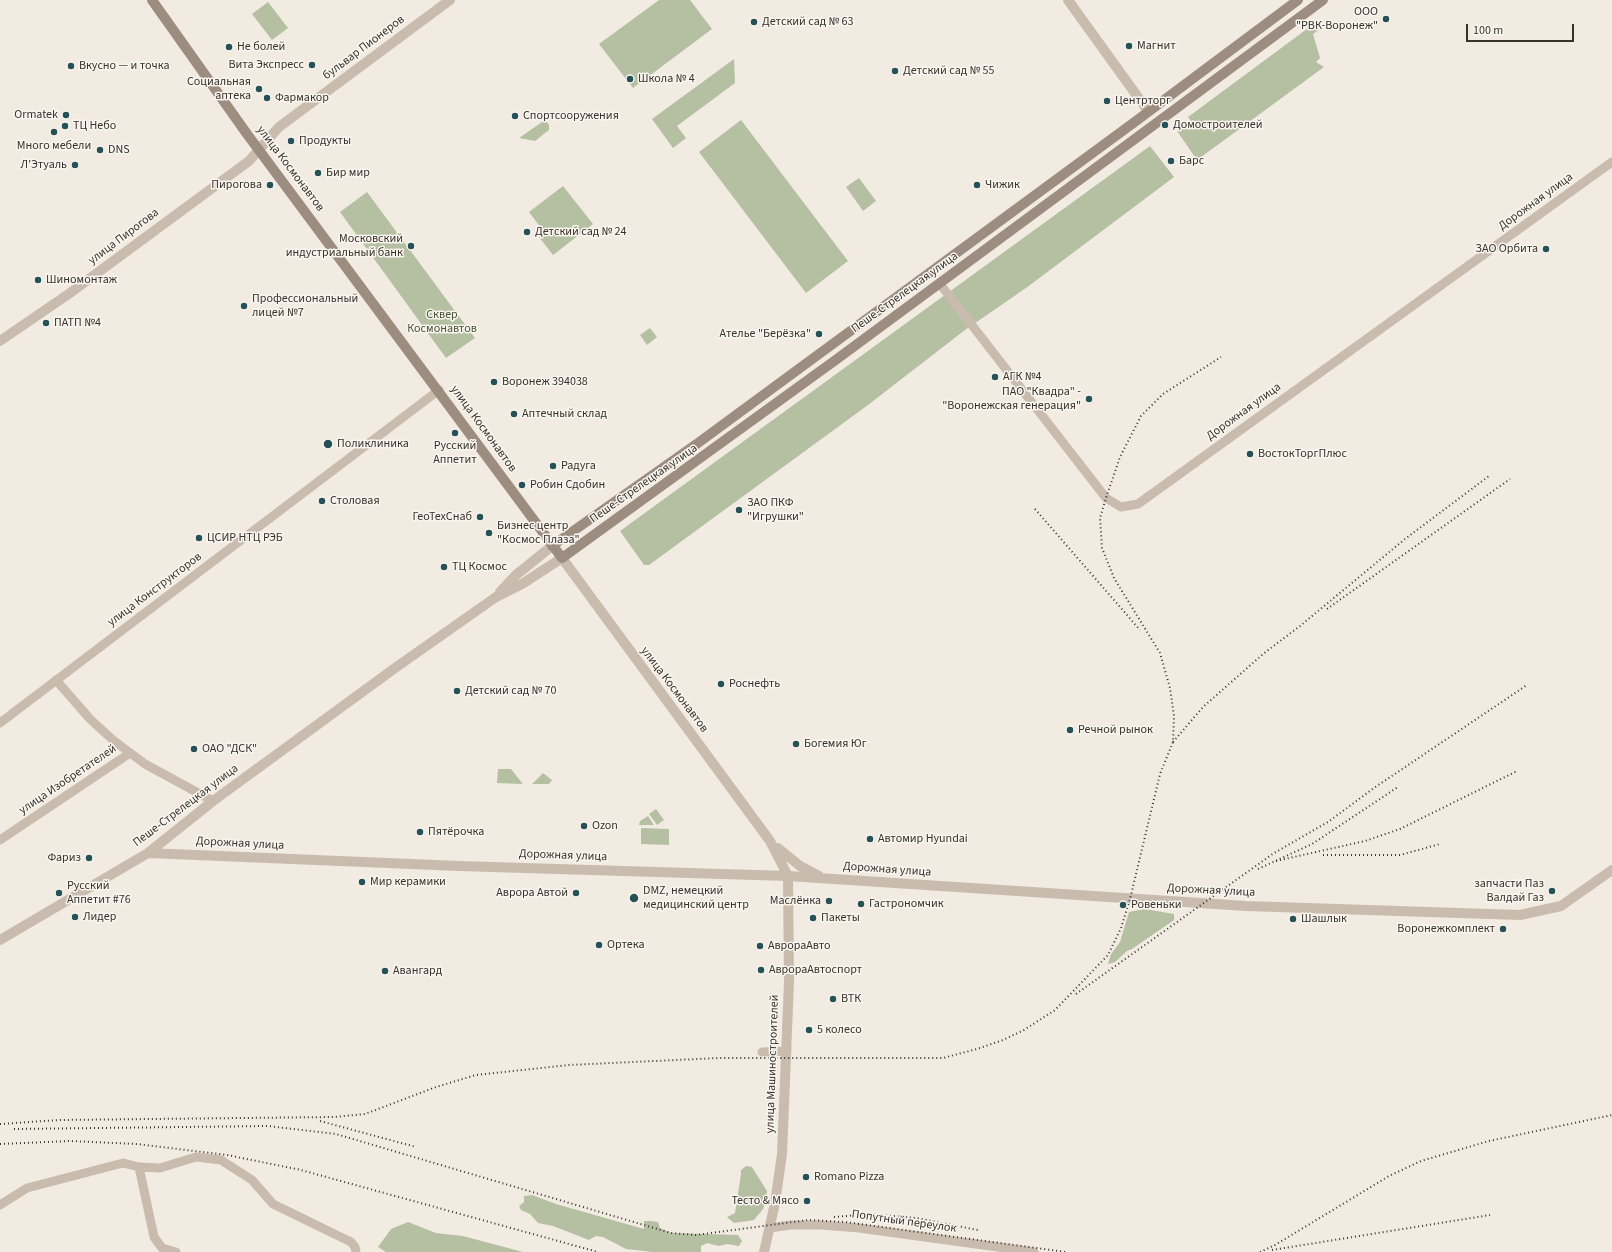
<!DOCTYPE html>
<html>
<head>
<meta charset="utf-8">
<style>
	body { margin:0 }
	#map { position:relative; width:1612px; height:1252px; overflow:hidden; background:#f2ebe2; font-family:"Source Sans 3",sans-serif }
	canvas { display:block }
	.scale { position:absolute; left:1466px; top:24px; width:108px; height:18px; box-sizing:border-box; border:2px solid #39312c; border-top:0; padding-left:5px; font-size:12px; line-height:14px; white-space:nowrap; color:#39312c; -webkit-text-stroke:3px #f9f5ef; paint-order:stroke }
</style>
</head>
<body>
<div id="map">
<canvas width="1612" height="1252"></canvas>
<div class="scale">100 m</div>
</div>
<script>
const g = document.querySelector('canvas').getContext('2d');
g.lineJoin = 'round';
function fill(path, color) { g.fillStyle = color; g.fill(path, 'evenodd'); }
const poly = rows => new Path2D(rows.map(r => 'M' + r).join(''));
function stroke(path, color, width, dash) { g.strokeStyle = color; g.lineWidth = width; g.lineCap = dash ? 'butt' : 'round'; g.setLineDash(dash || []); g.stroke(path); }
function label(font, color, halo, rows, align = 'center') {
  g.font = font + ' "Source Sans 3",sans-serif'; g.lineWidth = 3; g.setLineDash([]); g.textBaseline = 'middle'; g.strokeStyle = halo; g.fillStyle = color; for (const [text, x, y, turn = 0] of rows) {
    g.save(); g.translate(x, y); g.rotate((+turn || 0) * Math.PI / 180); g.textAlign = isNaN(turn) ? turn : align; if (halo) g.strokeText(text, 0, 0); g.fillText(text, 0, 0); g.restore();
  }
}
const green = poly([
	[659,0,690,0,712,29,633,88,599,44],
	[268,2,288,28,272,40,252,14],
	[1315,23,1319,30,1313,34,1320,58,1316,62,1324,67,1197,160,1177,131,1191,121,1188,117],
	[734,59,735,83,677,126,686,138,673,148,652,119],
	[545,120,549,125,549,130,535,141,519,138],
	[741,120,848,261,806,293,699,152],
	[1150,146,1174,177,1026,288,965,330,868,405,649,565,644,565,620,531],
	[859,178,876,201,863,211,846,187],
	[563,186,593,224,553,255,539,237,544,232,529,212],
	[367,192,475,338,446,358,340,212],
	[650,328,657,337,647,345,640,335],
	[498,769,511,769,523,784,497,783],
	[543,773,552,780,549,784,532,784],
	[656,809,664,820,657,825,649,814],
	[648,816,654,825,639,825,640,821],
	[641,828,669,829,669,845,641,844],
	[1145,909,1174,914,1174,920,1132,949,1127,951,1115,962,1108,964,1111,954,1120,942,1129,912],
	[746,1166,752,1167,767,1191,766,1200,763,1209,754,1220,734,1223,727,1217,735,1213,741,1174,741,1170],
	[532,1195,556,1204,644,1229,644,1221,651,1221,658,1222,660,1228,671,1233,738,1235,742,1241,739,1246,727,1244,719,1246,707,1243,701,1246,701,1252,652,1252,626,1249,603,1237,596,1236,589,1240,553,1226,538,1223,530,1214,521,1210,519,1206,524,1202,524,1196],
	[408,1222,436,1233,463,1236,523,1252,386,1252,378,1247,391,1229]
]);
const minor = poly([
	[940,284,1106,498,1121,507,1138,504,1612,162],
	[56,680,90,719,113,740,145,764,213,801],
	[0,723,439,390],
	[0,840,130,753],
	[762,1052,787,1051],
	[139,1167,154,1237,162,1248,176,1252],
	[0,1205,27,1188,123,1163,139,1167,160,1168,196,1157,221,1160,252,1180,273,1204,351,1242,355,1247,356,1252],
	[770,1228,790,1225,821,1225,859,1228,1034,1252]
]);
const tertiary = poly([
	[1068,0,1148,111],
	[0,341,70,293,249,161,279,127,450,0],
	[500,592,516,575,552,546],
	[778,848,800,866,819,876],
	[148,853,459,866,788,876,1246,906,1520,915,1561,906,1612,870],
	[0,940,148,853,213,801,395,668,496,597,522,584,562,558,770,841,788,876,789,982,782,1154,775,1203,764,1252]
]);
const secondary = poly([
	[152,0,247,134,562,558,837,359,1323,0],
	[552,546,698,443,1136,121,1298,0]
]);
const rail = poly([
	[1035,509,1140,630],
	[1327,609,1510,479],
	[1173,742,1203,707,1263,654,1300,626,1405,539,1489,476],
	[1323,855,1400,855,1440,844],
	[1276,861,1365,841,1400,829,1517,771],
	[1258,869,1312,844,1398,787],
	[1076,994,1274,853,1328,822,1374,788,1527,685],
	[320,1121,416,1147],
	[0,1124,60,1120,334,1117,365,1114,436,1087,476,1075,569,1065,719,1058,943,1058,977,1049,1003,1040,1024,1030,1055,1010,1108,955,1121,928,1130,899,1160,774,1173,742,1174,716,1170,688,1160,653,1114,578,1102,548,1100,518,1106,498,1120,457,1141,416,1163,394,1221,357],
	[14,1129,268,1126,336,1134,671,1233,696,1235,808,1220,845,1222,1066,1252],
	[0,1144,70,1141,137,1144,227,1155,301,1170,598,1252],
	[834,1217,870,1214,916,1218,978,1230],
	[1272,1250,1490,1215],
	[1260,1252,1275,1245,1389,1176,1421,1161,1489,1141,1612,1115]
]);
const markers = [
	[1386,19,4,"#255157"],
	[754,22,4,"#255157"],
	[1129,46,4,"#255157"],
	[229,47,4,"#255157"],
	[312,65,4,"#255157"],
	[71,66,4,"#255157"],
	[895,71,4,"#255157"],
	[630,79,4,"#255157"],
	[259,89,4,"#255157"],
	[267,98,4,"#255157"],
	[1107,101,4,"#255157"],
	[66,115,4,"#255157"],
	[515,116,4,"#255157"],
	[1165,125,4,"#255157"],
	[65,126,4,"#255157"],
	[54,132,4,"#255157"],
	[291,141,4,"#255157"],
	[100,150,4,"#255157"],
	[1171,161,4,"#255157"],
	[75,165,4,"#255157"],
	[318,173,4,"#255157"],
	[270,185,4,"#255157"],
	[977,185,4,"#255157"],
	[527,232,4,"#255157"],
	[411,246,4,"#255157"],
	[1546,249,4,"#255157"],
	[38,280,4,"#255157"],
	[244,306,4,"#255157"],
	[46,323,4,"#255157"],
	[819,334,4,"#255157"],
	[995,377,4,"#255157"],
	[494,382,4,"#255157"],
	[1089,399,4,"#255157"],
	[514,414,4,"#255157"],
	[455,433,4,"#255157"],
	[328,444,5,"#255157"],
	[1250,454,4,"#255157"],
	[553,466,4,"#255157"],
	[522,485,4,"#255157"],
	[322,501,4,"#255157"],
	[739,510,4,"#255157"],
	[480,517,4,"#255157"],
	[489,533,4,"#255157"],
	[199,538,4,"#255157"],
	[444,567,4,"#255157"],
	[721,684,4,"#255157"],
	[457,691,4,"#255157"],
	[1070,730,4,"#255157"],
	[796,744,4,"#255157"],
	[194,749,4,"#255157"],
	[584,826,4,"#255157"],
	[420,832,4,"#255157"],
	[870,839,4,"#255157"],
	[89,858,4,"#255157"],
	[362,882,4,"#255157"],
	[1552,891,4,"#255157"],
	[59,893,4,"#255157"],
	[576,893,4,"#255157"],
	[634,898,5,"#255157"],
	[829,901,4,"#255157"],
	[861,904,4,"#255157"],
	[1123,905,4,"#255157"],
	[75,917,4,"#255157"],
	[813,918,4,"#255157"],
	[1293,919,4,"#255157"],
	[1503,929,4,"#255157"],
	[599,945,4,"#255157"],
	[760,946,4,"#255157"],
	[761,970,4,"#255157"],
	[385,971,4,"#255157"],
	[833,999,4,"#255157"],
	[809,1030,4,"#255157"],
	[806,1177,4,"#255157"],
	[807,1201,4,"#255157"]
];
const poiNames = [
	["ООО",1378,12,"right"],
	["\"РВК-Воронеж\"",1378,26,"right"],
	["Детский сад № 63",762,22],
	["Магнит",1137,46],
	["Не болей",237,47],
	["Вита Экспресс",304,65,"right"],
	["Вкусно — и точка",79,66],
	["Детский сад № 55",903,71],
	["Школа № 4",638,79],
	["Социальная",251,82,"right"],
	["аптека",251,96,"right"],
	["Фармакор",275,98],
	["Центрторг",1115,101],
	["Ormatek",58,115,"right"],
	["Спортсооружения",523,116],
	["Домостроителей",1173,125],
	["ТЦ Небо",73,126],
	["Продукты",299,141],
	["Много мебели",54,146,"center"],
	["DNS",108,150],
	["Барс",1179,161],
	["Л’Этуаль",67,165,"right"],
	["Бир мир",326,173],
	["Пирогова",262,185,"right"],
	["Чижик",985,185],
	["Детский сад № 24",535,232],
	["Московский",403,239,"right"],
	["индустриальный банк",403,253,"right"],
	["ЗАО Орбита",1538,249,"right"],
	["Шиномонтаж",46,280],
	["Профессиональный",252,299],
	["лицей №7",252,313],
	["ПАТП №4",54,323],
	["Ателье \"Берёзка\"",811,334,"right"],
	["АГК №4",1003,377],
	["Воронеж 394038",502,382],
	["ПАО \"Квадра\" -",1081,392,"right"],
	["\"Воронежская генерация\"",1081,406,"right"],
	["Аптечный склад",522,414],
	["Поликлиника",337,444],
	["Русский",455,446,"center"],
	["Аппетит",455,460,"center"],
	["ВостокТоргПлюс",1258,454],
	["Радуга",561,466],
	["Робин Сдобин",530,485],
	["Столовая",330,501],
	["ЗАО ПКФ",747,503],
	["\"Игрушки\"",747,517],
	["ГеоТехСнаб",472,517,"right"],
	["Бизнес центр",497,526],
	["\"Космос Плаза\"",497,540],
	["ЦСИР НТЦ РЭБ",207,538],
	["ТЦ Космос",452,567],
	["Роснефть",729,684],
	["Детский сад № 70",465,691],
	["Речной рынок",1078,730],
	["Богемия Юг",804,744],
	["ОАО \"ДСК\"",202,749],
	["Ozon",592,826],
	["Пятёрочка",428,832],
	["Автомир Hyundai",878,839],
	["Фариз",81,858,"right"],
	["Мир керамики",370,882],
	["запчасти Паз",1544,884,"right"],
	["Валдай Газ",1544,898,"right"],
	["Русский",67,886],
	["Аппетит #76",67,900],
	["DMZ, немецкий",643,891],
	["медицинский центр",643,905],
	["Аврора Автой",568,893,"right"],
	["Маслёнка",821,901,"right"],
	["Гастрономчик",869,904],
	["Ровеньки",1131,905],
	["Лидер",83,917],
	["Пакеты",821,918],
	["Шашлык",1301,919],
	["Воронежкомплект",1495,929,"right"],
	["Ортека",607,945],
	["АврораАвто",768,946],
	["АврораАвтоспорт",769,970],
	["Авангард",393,971],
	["ВТК",841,999],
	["5 колесо",817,1030],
	["Romano Pizza",814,1177],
	["Тесто & Мясо",799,1201,"right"]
];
const streetNames = [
	["бульвар Пионеров",364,48,-37],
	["улица Космонавтов",290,169,53],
	["Дорожная улица",1536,202,-36],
	["улица Пирогова",124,237,-37],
	["Пеше-Стрелецкая улица",905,293,-36],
	["Дорожная улица",1244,412,-36],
	["улица Космонавтов",483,429,54],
	["Пеше-Стрелецкая улица",644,484,-35],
	["улица Конструкторов",155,590,-37],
	["улица Космонавтов",674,690,53],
	["улица Изобретателей",68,780,-34],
	["Пеше-Стрелецкая улица",186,806,-37],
	["Дорожная улица",240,844,3],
	["Дорожная улица",563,856,2],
	["Дорожная улица",887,870,4],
	["Дорожная улица",1211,891,3],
	["улица Машиностроителей",773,1064,-88],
	["Попутный переулок",904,1222,8]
];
const parkNames = [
	["Сквер",442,315],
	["Космонавтов",442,329]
];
fill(green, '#b5c0a3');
stroke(minor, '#c9bcaf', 9);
stroke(tertiary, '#c9bcaf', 10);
stroke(secondary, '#9d8c80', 10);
stroke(rail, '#39312c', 2, [1, 3]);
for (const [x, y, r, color] of markers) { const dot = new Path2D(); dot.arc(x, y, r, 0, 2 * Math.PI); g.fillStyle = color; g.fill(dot); stroke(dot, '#f9f5ef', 1.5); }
label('12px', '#39312c', '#f9f5ef', poiNames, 'left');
label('12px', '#39312c', '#f9f5ef', streetNames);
label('12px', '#475532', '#f9f5ef', parkNames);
</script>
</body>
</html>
